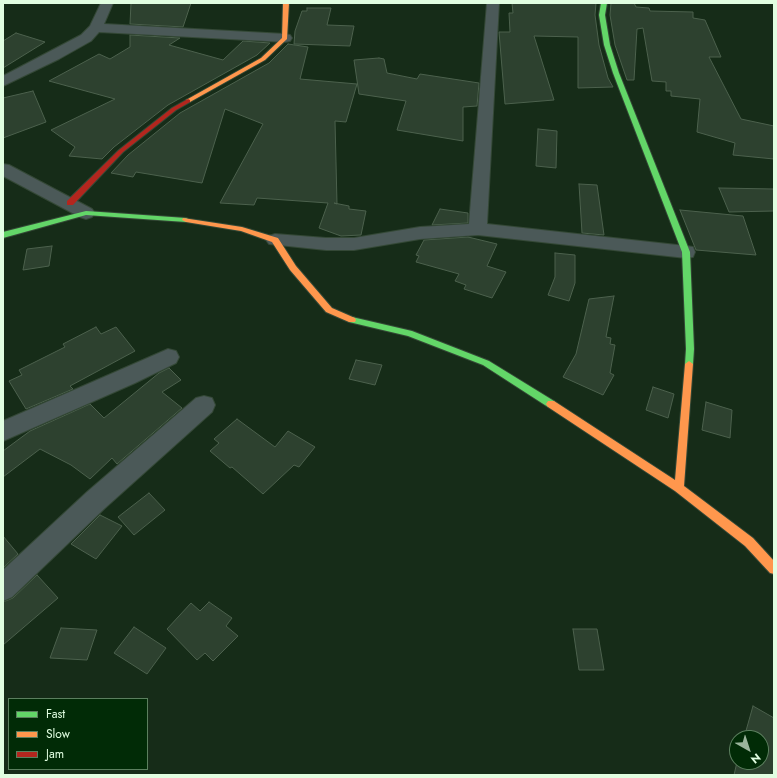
<!DOCTYPE html>
<html>
<head>
<meta charset="utf-8">
<style>
	body { margin:0 }
	#map { position:relative; width:777px; height:778px; overflow:hidden; background:#162c18; font-family:Jost,sans-serif }
	canvas { display:block }
	.frame { position:absolute; inset:0; border:4px solid #e1fee1; pointer-events:none }
	.legend { position:absolute; left:8px; top:698px; width:140px; height:72px; box-sizing:border-box; background:#012b06; border:1px solid #5b7f5e; margin:0; padding:5px 7px; list-style:none; font-size:12px; color:#e1fee1 }
	.legend li { display:flex; align-items:center; gap:8px; height:20px }
	.legend b { width:20px; border:1px solid #5b7f5e }
	.north { position:absolute; left:729px; top:730px; width:40px; height:40px; box-sizing:border-box; background:#012b06; border:1px solid #5b7f5e; border-radius:50%; rotate:141deg; font-size:11px; font-weight:700; line-height:16px; text-align:center; color:#e1fee1 }
	.north::after { content:''; display:block; margin:auto; width:14px; height:18px; background:#9ab49b; clip-path:polygon(50% 0,100% 100%,50% 72%,0 100%) }
</style>
</head>
<body>
<div id="map">
<canvas width="777" height="778"></canvas>
<div class="frame"></div>
<ul class="legend">
<li><b style="height:5px;background:#63d668"></b>Fast</li>
<li><b style="height:5px;background:#ff974d"></b>Slow</li>
<li><b style="height:5px;background:#b3261e"></b>Jam</li>
</ul>
<div class="north">N</div>
</div>
<script>
const g = document.querySelector('canvas').getContext('2d');
g.lineJoin = 'round';
function fill(path, color) { g.fillStyle = color; g.fill(path, 'evenodd'); }
const poly = rows => new Path2D(rows.map(r => 'M' + r).join(''));
function stroke(path, color, width, dash) { g.strokeStyle = color; g.lineWidth = width; g.lineCap = dash ? 'butt' : 'round'; g.setLineDash(dash || []); g.stroke(path); }
const building = poly([
	[131,3,191,3,183,27,130,24,131,3],
	[512,3,596,3,595,15,599,45,608,78,613,87,578,88,578,37,534,36,554,100,505,104,499,32,510,32,509,13,513,13,512,3],
	[611,3,634,3,636,7,649,8,650,11,693,12,693,18,705,20,721,57,709,57,741,119,774,126,774,159,733,155,735,143,697,132,700,99,671,96,671,91,666,91,666,82,652,81,643,28,637,29,634,80,627,80,615,45,610,15,611,3],
	[307,8,331,8,327,25,354,26,350,46,294,44,295,31,302,11,307,11,307,8],
	[16,33,45,42,3,68,3,41,16,33],
	[130,35,180,38,169,45,223,60,243,41,270,43,257,55,168,105,114,147,102,159,69,156,75,147,51,130,115,99,49,81,99,54,110,59,130,47,130,35],
	[288,44,308,47,300,79,357,84,346,122,335,121,337,204,334,203,349,206,349,209,366,211,361,235,341,236,319,228,328,203,257,198,254,205,220,203,263,124,225,109,202,183,136,172,133,177,111,173,128,155,180,113,269,63,288,44],
	[379,58,384,59,387,73,417,79,420,74,479,83,477,106,463,107,463,141,397,130,406,101,359,94,354,60,379,58],
	[33,91,46,122,3,138,3,98,33,91],
	[538,129,557,131,556,168,536,166,538,129],
	[579,184,597,185,604,235,582,233,579,184],
	[719,188,774,189,774,211,729,212,719,188],
	[440,209,468,213,468,223,432,225,440,209],
	[680,210,743,216,756,255,696,250,680,210],
	[468,237,497,244,487,266,506,272,492,298,464,289,466,285,455,281,459,274,416,262,419,256,416,255,424,240,468,237],
	[52,246,49,266,23,270,27,249,52,246],
	[555,253,575,255,575,283,569,301,548,295,555,277,555,253],
	[614,296,606,337,611,338,610,344,615,345,610,373,614,375,603,395,563,377,576,354,589,299,614,296],
	[96,327,101,334,116,327,135,351,70,386,73,389,26,409,9,381,22,375,19,370,65,347,63,344,96,327],
	[356,360,382,365,375,385,349,379,356,360],
	[169,368,181,380,162,392,182,408,117,464,112,458,90,479,71,465,40,449,3,477,3,451,30,431,90,404,104,418,159,373,169,368],
	[653,387,674,394,668,418,646,410,653,387],
	[706,402,732,410,730,438,702,430,706,402],
	[237,419,275,447,288,431,315,447,299,467,294,465,263,494,232,467,230,468,210,451,219,443,214,439,237,419],
	[149,493,165,510,134,535,118,517,149,493],
	[100,515,122,526,96,559,71,544,100,515],
	[3,536,18,554,3,568,3,536],
	[37,575,58,598,3,645,3,602,13,598,37,575],
	[209,602,232,618,226,626,238,636,213,661,205,653,197,660,167,629,191,603,200,611,209,602],
	[134,627,166,648,147,674,114,653,134,627],
	[61,628,97,630,87,660,50,658,61,628],
	[573,629,597,629,604,670,579,670,573,629],
	[753,706,774,718,774,775,734,775,737,762,761,762,761,738,744,738,753,706]
]);
const street = poly([
	[101,3,113,3,104,24,285,34,290,35,292,38,290,41,285,42,99,32,91,41,59,59,3,86,3,76,81,35,90,26,101,3],
	[487,3,499,3,487,224,686,246,693,247,695,252,693,257,686,258,478,235,420,239,354,250,326,250,269,244,266,240,269,236,275,234,326,238,354,238,420,227,469,224,487,3],
	[3,164,9,165,92,209,95,213,92,217,86,219,80,217,3,176,3,164],
	[168,349,176,351,179,357,176,363,135,383,3,441,3,421,168,349],
	[204,396,212,398,215,405,212,412,105,508,12,597,3,601,3,570,87,492,196,398,204,396]
]);
const fast = poly([
	[601,3,607,3,605,15,610,45,619,73,690,252,694,349,693,364,689,367,685,364,686,349,682,252,613,73,604,45,599,15,601,3],
	[86,211,186,218,190,220,186,222,86,215,3,238,3,232,86,211],
	[352,317,412,331,489,361,554,401,556,404,554,407,548,407,483,365,408,336,349,322,348,320,349,318,352,317]
]);
const slow = poly([
	[283,3,289,3,287,39,265,60,190,102,186,102,186,100,261,58,282,38,283,3],
	[183,218,242,227,278,238,296,266,332,308,355,318,356,320,355,322,349,322,326,312,290,270,272,242,241,231,186,222,182,220,183,218],
	[689,361,693,364,684,486,753,538,774,561,774,574,770,573,745,546,675,491,548,407,546,404,548,401,554,401,675,480,685,364,689,361]
]);
const jam = poly([
	[188,99,190,100,190,102,176,110,123,152,73,205,67,205,67,201,119,150,172,108,188,99]
]);
fill(building, '#2d412f');
stroke(building, '#4c614d', 1);
stroke(street, '#344836', 2);
stroke(fast, '#344836', 2);
stroke(slow, '#344836', 2);
stroke(jam, '#344836', 2);
fill(street, '#4b5958');
fill(fast, '#63d668');
fill(slow, '#ff974d');
fill(jam, '#b3261e');
</script>
</body>
</html>
